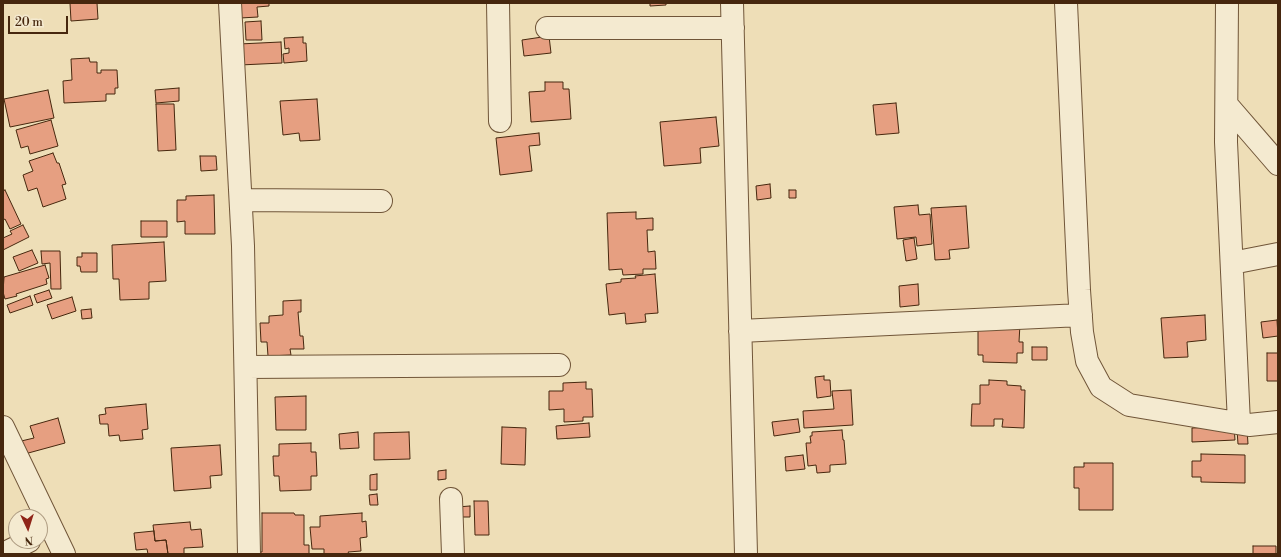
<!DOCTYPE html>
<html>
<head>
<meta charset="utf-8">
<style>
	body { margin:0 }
	#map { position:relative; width:1281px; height:557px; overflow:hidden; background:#eedeb7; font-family:"Libre Bodoni",serif }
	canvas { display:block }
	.frame { position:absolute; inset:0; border:4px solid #46270e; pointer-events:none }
	.north { position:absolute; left:8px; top:509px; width:40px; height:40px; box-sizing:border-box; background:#f4ead0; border:1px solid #ae9c82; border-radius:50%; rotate:176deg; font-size:11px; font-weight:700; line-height:16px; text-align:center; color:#46270e }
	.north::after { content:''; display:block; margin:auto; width:14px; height:18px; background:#8f2418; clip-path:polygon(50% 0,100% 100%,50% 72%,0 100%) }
	.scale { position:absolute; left:8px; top:16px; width:60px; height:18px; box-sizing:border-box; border:2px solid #46270e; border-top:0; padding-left:5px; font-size:12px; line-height:14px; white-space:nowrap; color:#46270e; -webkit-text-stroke:3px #f4ead0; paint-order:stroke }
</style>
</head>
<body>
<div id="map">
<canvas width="1281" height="557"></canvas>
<div class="frame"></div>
<div class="north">N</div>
<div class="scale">20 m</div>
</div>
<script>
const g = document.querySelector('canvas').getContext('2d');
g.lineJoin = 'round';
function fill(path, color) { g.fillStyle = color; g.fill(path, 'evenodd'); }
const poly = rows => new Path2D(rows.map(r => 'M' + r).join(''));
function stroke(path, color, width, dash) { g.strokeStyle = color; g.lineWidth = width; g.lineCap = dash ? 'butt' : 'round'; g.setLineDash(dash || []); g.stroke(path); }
const building = poly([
	[70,3,97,3,98,19,71,21,70,3],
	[239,3,269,3,269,6,257,7,258,17,240,18,239,3],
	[650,3,666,3,666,5,650,6,650,3],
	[261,21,262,40,246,40,245,22,261,21],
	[549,36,551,53,524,56,522,40,549,36],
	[303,37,303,43,306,43,307,61,284,63,283,54,289,53,289,48,285,49,284,38,303,37],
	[281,42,282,63,240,65,239,44,281,42],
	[89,58,90,62,97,62,97,73,101,73,101,70,117,70,118,88,115,88,115,94,106,94,106,101,64,103,63,81,72,80,71,59,89,58],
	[545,82,563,82,563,89,569,89,571,119,531,122,529,92,545,91,545,82],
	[179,88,179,101,156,103,155,90,179,88],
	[48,90,54,118,10,127,4,99,48,90],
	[317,99,320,140,300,141,299,133,283,135,280,101,317,99],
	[896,103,899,133,876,135,873,105,896,103],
	[156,104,174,104,176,150,158,151,156,104],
	[716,117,719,146,700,148,701,163,664,166,660,122,716,117],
	[51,120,58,146,30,154,28,146,21,148,16,130,51,120],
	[539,133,540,145,529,146,532,171,500,175,496,138,539,133],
	[53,153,57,163,59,163,66,184,62,185,66,199,43,207,37,188,28,191,23,175,33,171,29,161,53,153],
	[200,156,216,156,217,170,201,171,200,156],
	[770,184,771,198,757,200,756,186,770,184],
	[5,190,21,224,10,229,5,219,3,220,3,191,5,190],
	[789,190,796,190,796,198,789,198,789,190],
	[214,195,215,234,185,234,185,221,177,222,177,200,186,200,186,196,214,195],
	[918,205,919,215,930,214,932,244,917,246,916,237,897,239,894,207,918,205],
	[966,206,969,248,949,250,950,259,935,260,931,208,966,206],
	[636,212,636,219,653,218,653,230,647,230,648,252,655,251,656,269,643,269,643,274,623,275,622,269,609,270,607,213,636,212],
	[141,221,167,221,167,237,141,237,141,221],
	[23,225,29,237,3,250,3,238,12,234,10,231,23,225],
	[914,238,917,259,906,261,903,240,914,238],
	[164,242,166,281,149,282,149,299,120,300,119,279,113,279,112,245,164,242],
	[32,250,38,263,19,271,13,257,32,250],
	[41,251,60,251,61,289,51,289,50,263,42,264,41,251],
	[82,253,97,253,97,272,81,272,80,266,77,266,77,257,82,257,82,253],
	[45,265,49,278,46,279,47,284,16,294,17,296,5,299,3,292,4,277,45,265],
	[655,274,658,313,645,314,646,322,626,324,625,313,609,315,606,284,621,282,621,279,636,278,635,276,655,274],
	[918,284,919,305,900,307,899,286,918,284],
	[49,290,52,298,37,303,34,295,49,290],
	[30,296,33,305,10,313,7,305,30,296],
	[72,297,76,311,52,319,47,305,72,297],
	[301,300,301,312,298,312,300,336,303,336,304,349,290,349,291,355,268,356,267,342,261,342,260,323,269,323,269,316,283,315,283,301,301,300],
	[91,309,92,318,82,319,81,310,91,309],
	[1205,315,1206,340,1187,342,1188,357,1164,358,1161,318,1205,315],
	[1277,320,1278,336,1263,338,1261,322,1277,320],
	[978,324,1020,324,1019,342,1023,342,1023,353,1017,353,1017,363,983,362,983,355,978,355,978,324],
	[1032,347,1047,347,1047,360,1032,360,1032,347],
	[1267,353,1278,353,1278,381,1267,381,1267,353],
	[824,376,824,380,830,380,831,396,817,398,815,377,824,376],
	[989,380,1007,381,1007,385,1021,386,1021,390,1025,390,1024,428,1002,427,1003,419,994,419,994,426,971,426,972,404,980,404,980,385,989,385,989,380],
	[586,382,586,389,592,389,593,417,583,417,583,421,564,422,564,409,549,410,549,391,563,391,563,383,586,382],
	[851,390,853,425,804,428,803,411,834,409,832,391,851,390],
	[306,396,306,430,276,430,275,397,306,396],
	[146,404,148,429,142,430,143,439,120,441,119,435,109,436,108,424,100,424,99,415,106,414,105,408,146,404],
	[58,418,65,443,21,455,17,442,34,438,30,426,58,418],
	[798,419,800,432,774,436,772,422,798,419],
	[589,423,590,437,557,439,556,426,589,423],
	[1234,426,1235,440,1192,442,1192,428,1234,426],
	[502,427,526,428,525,465,501,464,502,427],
	[1247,429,1248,444,1238,444,1237,430,1247,429],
	[842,430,843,440,844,440,846,464,830,465,830,472,817,473,816,465,808,466,806,443,811,443,810,436,812,436,812,432,842,430],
	[358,432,359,448,340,449,339,434,358,432],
	[409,432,410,459,374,460,374,433,409,432],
	[311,443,311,452,316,452,317,476,311,476,311,490,280,491,279,476,274,476,273,456,279,456,279,444,311,443],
	[220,445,222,475,210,476,211,488,174,491,171,448,220,445],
	[1201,454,1245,455,1245,483,1201,482,1201,477,1192,477,1192,461,1201,461,1201,454],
	[803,455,805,469,786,471,785,457,803,455],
	[1084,463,1113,463,1113,510,1079,510,1079,488,1074,488,1074,467,1084,467,1084,463],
	[446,470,446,479,438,480,438,471,446,470],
	[377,474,377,490,370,490,370,475,377,474],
	[377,494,378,505,370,505,369,495,377,494],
	[474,501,488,501,489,535,475,535,474,501],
	[470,506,470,517,457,517,457,507,470,506],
	[262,513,294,513,295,515,304,515,304,545,309,545,309,554,259,554,259,552,262,552,262,513],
	[362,513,362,522,366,521,367,537,360,538,361,551,348,552,349,554,324,554,324,549,312,549,310,527,320,527,320,516,362,513],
	[190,522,191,530,201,529,203,547,184,548,184,554,168,554,166,540,155,541,153,525,190,522],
	[154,531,155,541,166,540,168,554,148,554,147,549,136,550,134,533,154,531],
	[1253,546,1276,546,1276,554,1253,554,1253,546]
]);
const minor = poly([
	[230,3,243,246,249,554],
	[498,3,500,121],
	[732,3,746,554],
	[1066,3,1079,290,1082,332,1087,361,1101,387,1129,405,1249,425,1278,422],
	[1227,3,1226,142,1239,423],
	[547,28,733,28],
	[1227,105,1278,164],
	[241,200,381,201],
	[1232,263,1278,254],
	[740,331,1081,315],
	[246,367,559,365],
	[3,427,64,554],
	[451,499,453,554],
	[3,554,29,541]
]);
fill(building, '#e69f81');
stroke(building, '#46270e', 1);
stroke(minor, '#705538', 24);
stroke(minor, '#f4ead0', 22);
</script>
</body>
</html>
